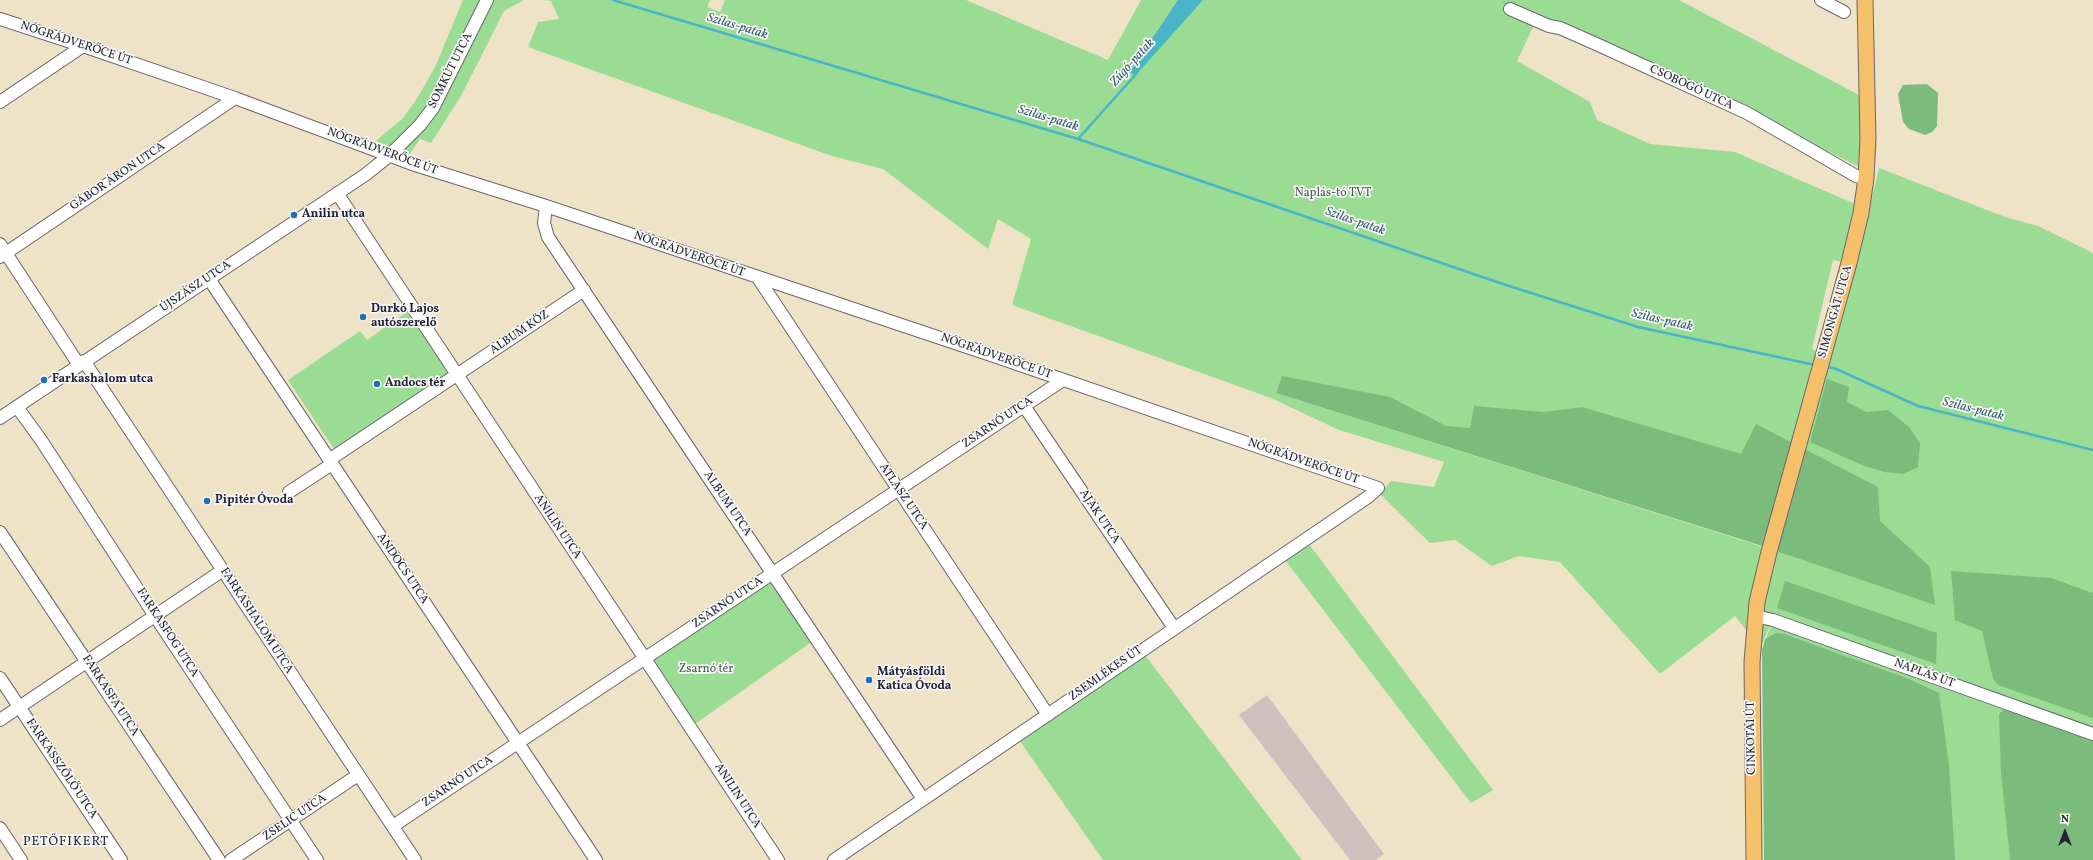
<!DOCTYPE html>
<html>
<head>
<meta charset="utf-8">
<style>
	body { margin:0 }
	#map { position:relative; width:2093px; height:860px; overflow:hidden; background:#eee3c6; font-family:Vollkorn,serif }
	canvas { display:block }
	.north { position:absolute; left:2045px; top:812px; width:40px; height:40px; -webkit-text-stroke:3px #f6f6f2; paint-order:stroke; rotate:0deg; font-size:11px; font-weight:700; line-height:16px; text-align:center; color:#22223b }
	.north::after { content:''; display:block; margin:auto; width:14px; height:18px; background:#22223b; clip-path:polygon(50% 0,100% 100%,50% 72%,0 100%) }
</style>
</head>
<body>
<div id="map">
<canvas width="2093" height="860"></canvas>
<div class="north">N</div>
</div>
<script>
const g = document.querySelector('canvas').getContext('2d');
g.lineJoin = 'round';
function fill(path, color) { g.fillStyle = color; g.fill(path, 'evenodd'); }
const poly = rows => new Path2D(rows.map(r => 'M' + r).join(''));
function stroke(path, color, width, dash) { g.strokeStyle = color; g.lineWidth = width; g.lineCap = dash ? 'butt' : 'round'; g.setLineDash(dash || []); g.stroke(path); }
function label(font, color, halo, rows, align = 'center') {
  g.font = font + ' Vollkorn,serif'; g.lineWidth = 3.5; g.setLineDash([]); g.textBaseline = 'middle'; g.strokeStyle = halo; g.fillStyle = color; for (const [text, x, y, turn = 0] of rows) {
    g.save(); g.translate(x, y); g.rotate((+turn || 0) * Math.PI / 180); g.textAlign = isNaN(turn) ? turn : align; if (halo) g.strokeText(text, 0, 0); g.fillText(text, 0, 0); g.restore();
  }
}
const industrial = poly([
	[1267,695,1384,854,1376,860,1350,860,1239,715]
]);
const green = poly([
	[463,0,524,0,504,11,461,96,431,143,420,139,410,154,376,141,403,118,418,97,436,65],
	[543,0,710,0,707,7,720,12,725,0,966,0,1108,60,1141,0,1679,0,1861,96,1860,167,1558,22,1535,23,1517,61,1590,102,1597,120,1650,144,1735,152,1855,204,1843,262,1833,260,1812,349,1830,355,1866,204,1871,201,1879,168,2005,217,2038,226,2093,253,2093,860,1766,860,1766,639,1777,610,1762,644,1762,650,1735,616,1660,674,1560,562,1519,556,1492,566,1455,540,1430,543,1380,494,1391,481,1434,487,1444,462,1339,430,1271,398,1012,305,1031,239,998,219,988,249,883,169,832,156,528,47,538,22,559,19,551,1],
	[1281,380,1752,537,1779,552,1276,393],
	[408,311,451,376,336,452,288,380,360,331,367,340],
	[1309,544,1493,790,1471,803,1285,560],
	[772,581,813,641,695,724,651,660],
	[1144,654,1302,860,1103,860,1017,737]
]);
const forest = poly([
	[1927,84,1938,93,1937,126,1932,132,1925,135,1909,129,1903,122,1898,94,1903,85],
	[1282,376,1390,397,1446,426,1470,428,1474,406,1544,412,1582,407,1741,454,1756,424,1878,487,1880,521,1930,567,1935,605,1756,544,1276,393],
	[1827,379,1849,387,1847,402,1866,412,1888,410,1909,427,1920,443,1918,467,1903,474,1884,472,1862,465,1810,442],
	[1951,571,2051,578,2093,593,2093,718,1998,685,1993,679,1982,631,1955,620],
	[1785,581,1937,633,1936,664,1777,608],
	[1776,633,1784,634,1909,679,1939,693,1949,765,1955,860,1764,860,1762,650,1765,639],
	[2005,708,2093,740,2093,860,2010,860,2001,772,1999,714]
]);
const water = poly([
	[1178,0,1203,0,1135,76,1130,72]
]);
const stream = poly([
	[613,0,1078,139,1506,285,1638,327,1815,365],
	[1078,139,1137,73],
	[1826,367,1834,368,1918,406,2093,450]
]);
const minor = poly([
	[1821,0,1844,12],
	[1510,9,1549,26,1560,28,1594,43,1747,113,1856,176,1866,178],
	[0,19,83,46,235,98,412,164,546,206,994,356,1378,488,1368,497,834,860],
	[0,102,83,46],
	[337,193,778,860],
	[546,206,544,223,548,237,923,799],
	[0,244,79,365],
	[0,257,235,98],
	[758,278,1048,715],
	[209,279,596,860],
	[84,361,415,860],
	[1024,406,1174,628],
	[17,407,41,440,155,616,317,860],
	[0,418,365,175,390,155,420,125,433,108,487,0],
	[329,460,584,290],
	[289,492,332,464],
	[0,532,219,860],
	[1755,616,1773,620,2093,734],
	[0,678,121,860],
	[0,720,223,570],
	[393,826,1063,380],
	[0,828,21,860],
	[231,860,358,775]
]);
const major = poly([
	[1754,860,1752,662,1757,602,1769,552,1849,263,1861,213,1866,178,1868,138,1865,0]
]);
const markers = [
	[294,215,4,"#1f6fb2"],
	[363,317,4,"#1f6fb2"],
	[44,380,4,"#1f6fb2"],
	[377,384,4,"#1f6fb2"],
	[207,501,4,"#1f6fb2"],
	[869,680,4,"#1f6fb2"]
];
const streetNames = [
	["NÓGRÁDVERŐCE ÚT",76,44,18],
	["SOMKÚT UTCA",451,71,-63],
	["CSOBOGÓ UTCA",1691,88,25],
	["NÓGRÁDVERŐCE ÚT",382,152,20],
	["GÁBOR ÁRON UTCA",118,177,-34],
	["NÓGRÁDVERŐCE ÚT",689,255,19],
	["ÚJSZÁSZ UTCA",196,287,-34],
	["SIMONGÁT UTCA",1836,312,-74],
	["ALBUM KÖZ",520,333,-34],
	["NÓGRÁDVERŐCE ÚT",996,357,19],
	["ZSARNÓ UTCA",998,423,-34],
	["NÓGRÁDVERŐCE ÚT",1303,462,19],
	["ATLASZ UTCA",903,497,56],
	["ALBUM UTCA",727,504,56],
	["AJAK UTCA",1099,517,56],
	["ANILIN UTCA",557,527,56],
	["ANDOCS UTCA",402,569,56],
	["ZSARNÓ UTCA",728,603,-34],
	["FARKASHALOM UTCA",256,621,57],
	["FARKASFOG UTCA",167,633,57],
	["ZSEMLÉKES ÚT",1106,674,-35],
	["NAPLÁS ÚT",1924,674,20],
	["FARKASFA UTCA",110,696,57],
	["CINKOTAI ÚT",1752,738,-91],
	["FARKASSZŐLŐ UTCA",61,769,56],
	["ZSARNÓ UTCA",458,782,-34],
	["ANILIN UTCA",737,796,57],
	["ZSELIC UTCA",295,818,-34]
];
const parkNames = [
	["Naplás-tó TVT",1333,194],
	["Zsarnó tér",706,670]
];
const poiNames = [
	["Anilin utca",302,215],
	["Durkó Lajos",371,310],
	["autószerelő",371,324],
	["Farkashalom utca",52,380],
	["Andocs tér",385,384],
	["Pipitér Óvoda",215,501],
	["Mátyásföldi",877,673],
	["Katica Óvoda",877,687]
];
const waterNames = [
	["Szilas-patak",737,27,17],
	["Zúgó-patak",1133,63,-48],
	["Szilas-patak",1048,119,17],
	["Szilas-patak",1355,222,19],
	["Szilas-patak",1662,321,13],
	["Szilas-patak",1973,410,14]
];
const neighbourhoodNames = [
	["PETŐFIKERT",66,843]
];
fill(industrial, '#d1bfbf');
fill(green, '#9adc93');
fill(forest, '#7bbc7d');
fill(water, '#4ab5c7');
stroke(stream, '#4ab5c7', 2.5);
stroke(minor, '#69666c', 14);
stroke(major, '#69666c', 17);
stroke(minor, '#fff', 12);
stroke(major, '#f6c06b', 15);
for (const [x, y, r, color] of markers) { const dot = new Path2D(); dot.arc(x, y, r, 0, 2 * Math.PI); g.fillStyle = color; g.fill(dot); stroke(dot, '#f6f6f2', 1.5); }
label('12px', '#22223b', '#f6f6f2', streetNames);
label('12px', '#465a55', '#f6f6f2', parkNames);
label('bold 12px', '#22223b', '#f6f6f2', poiNames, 'left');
label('italic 13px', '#325d73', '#f6f6f2', waterNames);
g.letterSpacing = '1px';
label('13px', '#22223b', '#f6f6f2', neighbourhoodNames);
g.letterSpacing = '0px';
</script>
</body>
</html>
